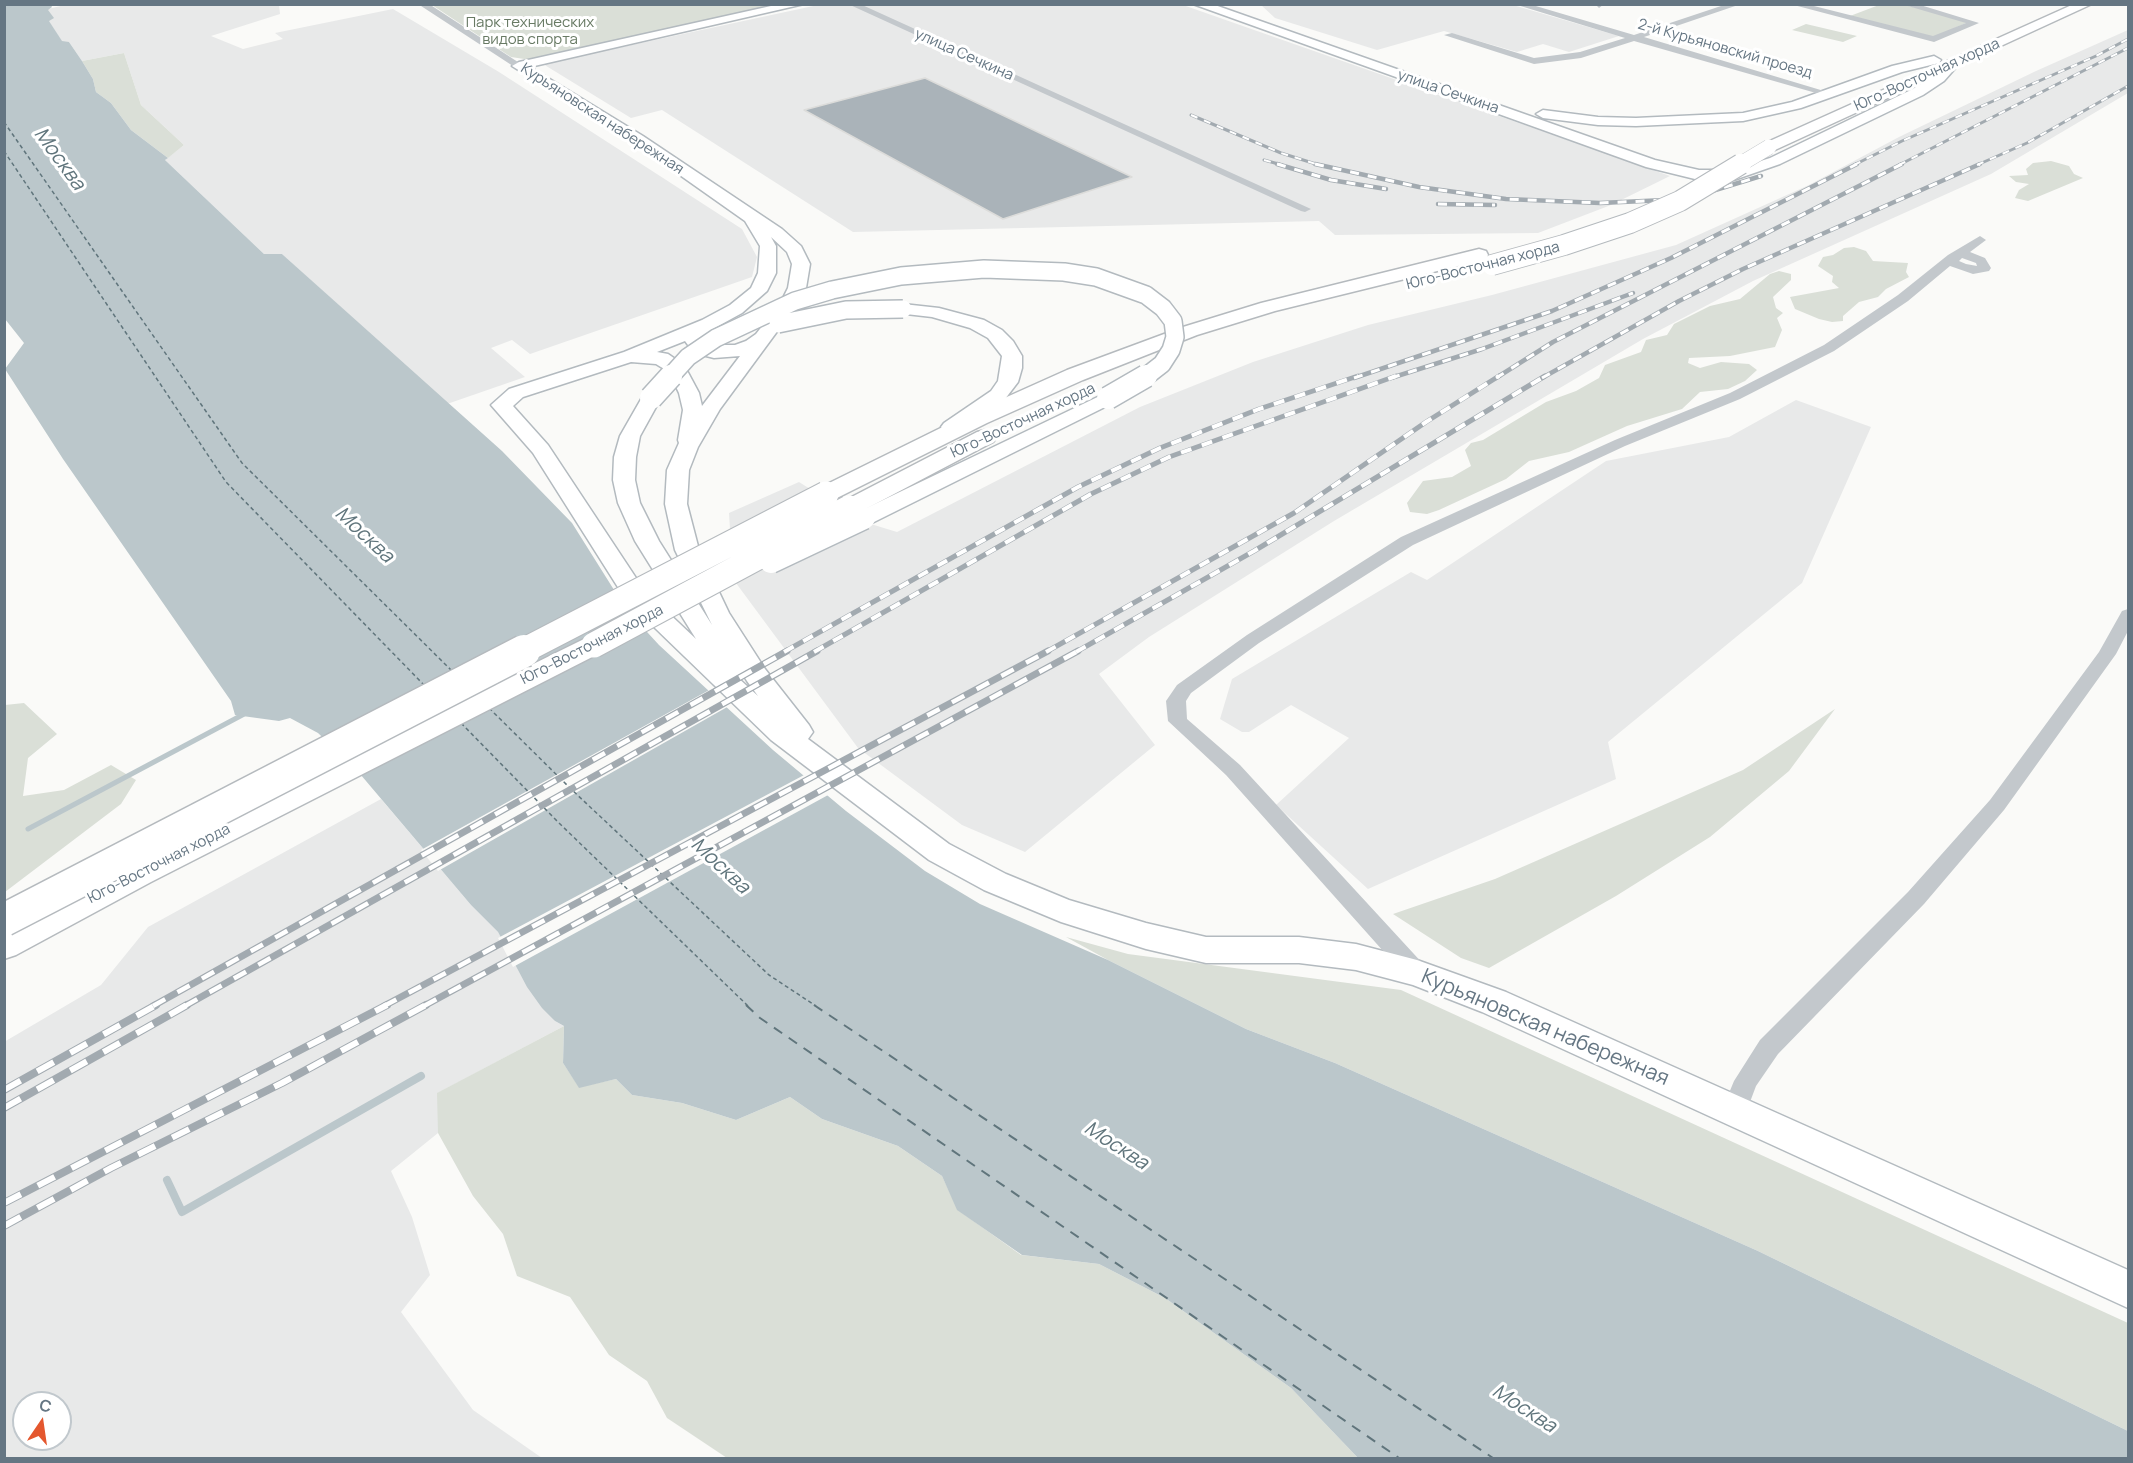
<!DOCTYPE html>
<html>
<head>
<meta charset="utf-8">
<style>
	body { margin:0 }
	#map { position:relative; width:2133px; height:1463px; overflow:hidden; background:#fafaf8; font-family:Manrope,sans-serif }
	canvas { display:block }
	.frame { position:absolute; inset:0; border:6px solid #657683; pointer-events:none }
	.north { position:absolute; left:12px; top:1391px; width:60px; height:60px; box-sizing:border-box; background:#fff; border:2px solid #c1c8cd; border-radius:50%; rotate:13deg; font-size:16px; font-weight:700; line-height:24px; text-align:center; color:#657683 }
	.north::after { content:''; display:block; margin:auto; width:21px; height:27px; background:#e4572e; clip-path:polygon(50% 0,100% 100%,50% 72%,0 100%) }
</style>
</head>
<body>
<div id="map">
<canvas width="2133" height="1463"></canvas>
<div class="frame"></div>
<div class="north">С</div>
</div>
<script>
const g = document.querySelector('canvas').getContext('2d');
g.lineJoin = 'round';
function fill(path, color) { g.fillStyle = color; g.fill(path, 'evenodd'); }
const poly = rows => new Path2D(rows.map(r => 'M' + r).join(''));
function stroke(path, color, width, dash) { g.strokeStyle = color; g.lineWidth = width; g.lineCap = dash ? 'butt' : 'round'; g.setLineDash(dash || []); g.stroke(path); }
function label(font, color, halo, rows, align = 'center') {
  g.font = font + ' Manrope,sans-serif'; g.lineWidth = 6; g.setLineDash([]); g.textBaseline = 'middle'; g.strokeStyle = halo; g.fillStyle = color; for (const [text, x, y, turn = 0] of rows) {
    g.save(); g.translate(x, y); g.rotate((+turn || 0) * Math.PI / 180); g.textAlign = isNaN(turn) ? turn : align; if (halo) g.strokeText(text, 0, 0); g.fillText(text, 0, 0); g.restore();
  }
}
const built = poly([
	[69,4,279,5,280,14,211,36,243,49,283,39,275,33,393,9,499,72,742,229,757,257,752,277,530,354,512,340,491,348,525,377,447,404,282,254,264,254,165,160,184,145,141,105,124,53,82,61,69,42,62,42,48,20,48,9],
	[818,5,1183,5,1670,176,1611,205,1538,233,1335,235,1319,221,853,232,662,110,631,118,543,64],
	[1261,5,1513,5,1619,36,1569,52,1543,44,1517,52,1444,31,1377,50,1275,18],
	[2128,30,2128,93,1991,174,1753,281,1643,339,1334,521,1149,637,1099,674,1155,745,1025,852,962,825,858,748,733,579,729,513,799,482,861,521,897,532,1140,407,1253,362,1368,325,1492,295,1676,245,1809,185,1899,137,2036,71],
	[1796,400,1871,427,1802,583,1608,742,1616,779,1368,889,1276,805,1349,738,1291,705,1249,732,1242,732,1220,719,1232,679,1411,572,1427,580,1606,461,1729,437],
	[381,799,471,905,498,932,513,959,555,1021,564,1026,438,1093,438,1133,391,1171,412,1217,430,1275,401,1312,473,1410,542,1458,5,1458,4,1042,101,985,148,927],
	[24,1403,60,1403,60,1439,24,1439]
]);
const green = poly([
	[1900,4,1971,21,1934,37,1850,16,1879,5],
	[432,5,786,5,531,60,511,57],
	[1806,24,1857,36,1843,42,1792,30],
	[124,53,141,105,184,145,168,158,131,130,111,103,96,92,93,79,82,61],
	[2051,161,2069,166,2074,174,2083,178,2028,201,2015,198,2019,190,2029,184,2016,182,2009,176,2028,175,2026,169,2033,163],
	[1854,247,1866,251,1873,261,1908,263,1906,272,1909,277,1886,289,1878,297,1859,302,1843,316,1843,321,1832,322,1819,319,1795,309,1790,297,1839,288,1832,282,1833,276,1818,266,1823,257,1833,255,1844,248],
	[1779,271,1791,274,1791,280,1773,297,1776,308,1783,313,1777,318,1782,330,1775,347,1730,356,1689,358,1688,363,1700,368,1721,362,1749,364,1757,370,1745,381,1728,389,1700,392,1682,409,1627,426,1569,452,1529,461,1506,479,1439,510,1427,514,1410,512,1407,503,1423,481,1452,477,1471,466,1465,450,1471,443,1483,440,1546,402,1576,391,1599,378,1605,365,1641,352,1646,340,1667,335,1674,324,1710,306,1740,299,1770,274],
	[24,703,57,734,28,758,23,796,64,790,111,765,136,780,121,804,5,892,5,705],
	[1835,709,1789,771,1710,837,1616,896,1489,968,1461,958,1393,914,1495,879,1743,770],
	[1066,937,1128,954,1401,990,2128,1323,2128,1431,1758,1251,1335,1063,1246,1029,1108,960],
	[564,1026,563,1063,579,1087,616,1079,632,1095,682,1103,736,1120,790,1097,822,1119,898,1146,942,1176,958,1210,1021,1255,1099,1264,1165,1298,1291,1388,1358,1458,727,1458,667,1418,647,1381,609,1355,570,1297,517,1276,503,1234,473,1196,438,1133,437,1093]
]);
const water = poly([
	[5,5,51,5,52,7,48,10,54,18,49,21,62,41,69,42,82,61,93,79,96,92,111,103,131,130,168,158,165,160,264,254,282,254,502,451,572,523,626,609,659,645,773,750,846,811,925,871,980,904,1108,960,1246,1029,1335,1063,1758,1251,2128,1431,2128,1458,1358,1458,1291,1388,1165,1298,1099,1264,1022,1255,957,1210,942,1176,898,1146,822,1119,790,1097,736,1120,682,1103,632,1095,616,1079,579,1088,563,1063,564,1026,555,1021,542,1008,527,987,498,932,471,905,355,768,318,733,290,718,279,721,235,715,231,701,63,459,5,369,24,343,5,319]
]);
const pier = poly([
	[711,689,729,706,438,871,421,850],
	[806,774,830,794,513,967,498,938]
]);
const streamFar1 = poly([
	[28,829,246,713]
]);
const stream = poly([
	[167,1180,182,1212,421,1076]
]);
const ferryFar1 = poly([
	[4,122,242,463,451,670],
	[4,151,226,482,424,685],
	[489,708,571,789,769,975,816,1006],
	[461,723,558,822,748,1006]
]);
const ferry = poly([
	[746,1005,760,1018,1399,1458],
	[814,1005,1493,1458]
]);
const building = poly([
	[925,78,1044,135,1132,177,1003,219,804,110,925,78]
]);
const street = poly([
	[418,4,429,4,524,66,516,68,418,4],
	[848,4,860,4,1311,209,1305,212,1301,211,848,4],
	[1514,4,1529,4,1634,35,1727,4,1741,4,1644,37,1824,91,1816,93,1634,41,1581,58,1534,64,1444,35,1452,33,1534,58,1580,52,1625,38,1514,4],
	[1595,4,1604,4,1599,8,1595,4],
	[1790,4,1806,4,1933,36,1966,23,1901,4,1917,4,1979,23,1934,42,1790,4],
	[1980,236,1986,240,1970,252,1985,258,1991,268,1989,271,1973,274,1950,266,1908,301,1834,351,1740,399,1625,446,1413,545,1259,643,1191,693,1186,701,1187,719,1240,765,1425,966,1429,973,1425,980,1417,983,1409,980,1226,775,1168,721,1166,701,1177,685,1247,635,1401,537,1615,440,1730,393,1824,345,1898,295,1948,255,1980,236],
	[1962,258,1976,263,1977,266,1966,264,1959,261,1962,258],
	[2128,609,2128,631,2116,654,2004,810,1924,904,1778,1054,1756,1086,1744,1118,1735,1121,1726,1118,1722,1110,1734,1081,1760,1040,1908,892,1990,800,2099,652,2122,611,2128,609]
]);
const secondary = poly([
	[780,4,804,4,530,67,643,136,782,229,801,246,810,264,806,288,798,303,720,409,698,447,689,470,687,504,699,550,729,613,765,669,809,725,813,732,808,739,949,844,1006,874,1069,900,1146,923,1206,937,1299,937,1356,944,1417,960,1506,992,2128,1270,2128,1308,1482,1012,1413,985,1356,970,1299,963,1206,963,1146,949,1061,922,984,890,929,860,771,740,626,600,533,453,491,405,509,389,624,352,702,320,730,305,751,288,758,273,760,246,745,221,633,142,512,66,519,62,780,4],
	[771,237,787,252,792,264,788,288,781,302,756,334,746,341,735,345,708,345,704,341,711,330,742,313,767,291,776,273,776,246,771,237],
	[685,341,694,353,714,358,740,356,702,406,699,393,684,365,668,354,657,352,685,341],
	[631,362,656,364,669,372,679,393,683,410,678,440,679,443,667,470,665,504,675,550,712,625,659,541,640,503,635,480,636,457,640,436,661,398,658,394,644,394,620,436,614,457,613,480,618,503,635,541,696,639,644,590,548,445,513,406,523,397,631,362],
	[742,673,747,681,758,696,736,676,742,673],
	[1193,4,1212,4,1655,160,1699,170,1733,170,1770,158,1913,89,1934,75,1947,61,1957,61,1959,64,1944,81,1923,95,1780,164,1734,180,1699,180,1646,167,1193,4],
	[1934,56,1941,60,1939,63,1902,72,1801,108,1743,121,1636,126,1598,125,1543,118,1536,114,1543,110,1598,117,1636,118,1743,113,1792,102,1892,66,1934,56],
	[903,304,939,308,984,320,1002,330,1013,341,1022,356,1022,368,1018,382,1005,399,958,431,951,433,944,431,941,427,944,423,991,391,998,381,1002,356,988,338,970,328,932,317,897,313,894,309,897,305,903,304],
	[1108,392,1115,394,1118,398,1115,402,872,523,864,525,856,523,853,518,856,513,1108,392]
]);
const primary = poly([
	[2074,4,2092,4,1775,150,1769,152,1761,147,1763,144,2074,4],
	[1479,249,1486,251,1488,255,1486,259,1275,311,1197,335,1083,380,987,423,835,499,826,501,817,499,814,494,817,489,971,413,1067,370,1183,327,1261,303,1479,249],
	[985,430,993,432,997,437,993,442,858,513,849,515,840,513,837,508,840,503,977,432,985,430],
	[594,636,604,639,608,645,604,651,151,882,16,955,4,959,4,928,127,864,584,639,594,636]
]);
const railFar4 = poly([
	[1191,115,1281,153,1319,165],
	[1264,160,1282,165],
	[1854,165,1902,141,2096,56,2128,39],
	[1899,165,2128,48],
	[1977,165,2027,143,2128,86]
]);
const railFar3 = poly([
	[1277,164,1331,180,1386,189],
	[1315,164,1419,187,1506,199,1600,203,1666,200,1699,195,1761,176],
	[1438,204,1495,205],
	[1354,378,1552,311,1671,258,1857,164],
	[1391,378,1482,349,1633,293],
	[1496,378,1553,342,1902,164],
	[1542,378,1679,301,1743,269,1980,164]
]);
const railFar2 = poly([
	[784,652,1078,487,1160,448,1259,409,1358,376],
	[814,652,1091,494,1169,457,1396,376],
	[1046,652,1294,513,1426,422,1499,376],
	[1076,652,1254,551,1545,376]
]);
const railFar1 = poly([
	[153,1006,787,651],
	[185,1006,817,651],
	[384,1006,1048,651],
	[424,1006,1078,651]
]);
const rail = poly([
	[4,1090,156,1005],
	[4,1108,187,1005],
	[4,1203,387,1005],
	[4,1226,111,1168,282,1083,426,1005]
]);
const secondaryBridgeFar1 = poly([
	[778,324,846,310,903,309],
	[669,378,688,357,716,338,795,301,832,290,901,276,984,269,1064,272,1096,277,1146,295,1163,308,1173,321,1175,337,1171,350,1162,364,1144,378]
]);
const secondaryBridge = poly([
	[651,398,671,376],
	[1108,398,1146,376],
	[771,562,864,518]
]);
const primaryBridgeFar3 = poly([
	[1739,165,1769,147]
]);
const primaryBridgeFar2 = poly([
	[1492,265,1564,245,1630,223,1680,201,1741,164]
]);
const primaryBridgeFar1 = poly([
	[594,645,849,508],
	[521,652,826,494]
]);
const primaryBridge = poly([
	[4,920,524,651]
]);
const farParknames = [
	["Парк технических",530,23],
	["видов спорта",530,40]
];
const farStreetnames = [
	["2-й Курьяновский проезд",1725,49,16],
	["улица Сечкина",964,55,24],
	["Юго-Восточная хорда",1927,75,-24],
	["улица Сечкина",1448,92,19],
	["Курьяновская набережная",602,119,33],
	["Юго-Восточная хорда",1483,266,-14],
	["Юго-Восточная хорда",1023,421,-25],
	["Юго-Восточная хорда",592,645,-27],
	["Юго-Восточная хорда",159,864,-27]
];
const waterNames = [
	["Москва",59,159,54],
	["Москва",364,535,43],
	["Москва",720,866,43],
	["Москва",1116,1146,33],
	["Москва",1524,1409,33]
];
const nearStreetnames = [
	["Курьяновская набережная",1545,1028,23]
];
fill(built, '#e8e9e9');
fill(green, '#dadfd7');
fill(water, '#bbc7cb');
fill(pier, '#fafaf8');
stroke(streamFar1, '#bbc7cb', 5);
stroke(stream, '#bbc7cb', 8);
stroke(ferryFar1, '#60757c', 1.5, [4, 3]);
stroke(ferry, '#60757c', 2, [10, 8]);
fill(building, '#aab3b9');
stroke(building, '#dcdcda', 1.5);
stroke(secondary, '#b3babf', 3);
stroke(primary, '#b5babe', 3);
fill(street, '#c3c8cc');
fill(secondary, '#fff');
fill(primary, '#fff');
stroke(railFar4, '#a2aab0', 3);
stroke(railFar3, '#a2aab0', 4.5);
stroke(railFar2, '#a2aab0', 5);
stroke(railFar1, '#a2aab0', 7);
stroke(rail, '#a2aab0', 8);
stroke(railFar4, '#fff', 2, [7]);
stroke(railFar3, '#fff', 3, [9]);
stroke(railFar2, '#fff', 4, [11]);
stroke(railFar1, '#fff', 4.5, [14]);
stroke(rail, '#fff', 6, [19]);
stroke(secondaryBridgeFar1, '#b3babf', 20, []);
stroke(secondaryBridge, '#b3babf', 25, []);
stroke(primaryBridgeFar3, '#b5babe', 16, []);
stroke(primaryBridgeFar2, '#b5babe', 22, []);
stroke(primaryBridgeFar1, '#b5babe', 27, []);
stroke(primaryBridge, '#b5babe', 35, []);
stroke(secondaryBridgeFar1, '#fff', 17);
stroke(secondaryBridge, '#fff', 22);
stroke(primaryBridgeFar3, '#fff', 15);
stroke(primaryBridgeFar2, '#fff', 20);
stroke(primaryBridgeFar1, '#fff', 25);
stroke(primaryBridge, '#fff', 32);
label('15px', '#687a64', '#fff', farParknames);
label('15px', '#657683', '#fff', farStreetnames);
label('italic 20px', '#60757c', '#fff', waterNames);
label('21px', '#657683', '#fff', nearStreetnames);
</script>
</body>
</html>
